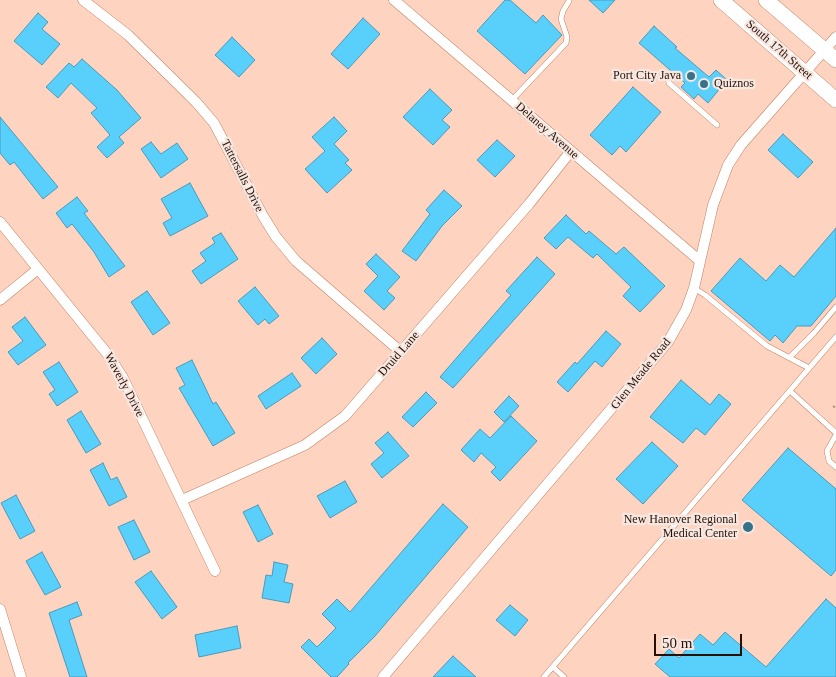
<!DOCTYPE html>
<html>
<head>
<meta charset="utf-8">
<style>
	body { margin:0 }
	#map { position:relative; width:836px; height:677px; overflow:hidden; background:#fed3bf; font-family:Georgia,serif }
	canvas { display:block }
	.scale { position:absolute; left:654px; top:634px; width:88px; height:22px; box-sizing:border-box; border:2px solid #281004; border-top:0; padding-left:6px; font-size:15px; line-height:18px; white-space:nowrap; color:#281004; -webkit-text-stroke:4px #f6e7e1; paint-order:stroke }
</style>
</head>
<body>
<div id="map">
<canvas width="836" height="677"></canvas>
<div class="scale">50 m</div>
</div>
<script>
const g = document.querySelector('canvas').getContext('2d');
g.lineJoin = 'round';
function fill(path, color) { g.fillStyle = color; g.fill(path, 'evenodd'); }
const poly = rows => new Path2D(rows.map(r => 'M' + r).join(''));
function stroke(path, color, width, dash) { g.strokeStyle = color; g.lineWidth = width; g.lineCap = dash ? 'butt' : 'round'; g.setLineDash(dash || []); g.stroke(path); }
function label(font, color, halo, rows, align = 'center') {
  g.font = font + ' Georgia,serif'; g.lineWidth = 4.5; g.setLineDash([]); g.textBaseline = 'middle'; g.strokeStyle = halo; g.fillStyle = color; for (const [text, x, y, turn = 0] of rows) {
    g.save(); g.translate(x, y); g.rotate((+turn || 0) * Math.PI / 180); g.textAlign = isNaN(turn) ? turn : align; if (halo) g.strokeText(text, 0, 0); g.fillText(text, 0, 0); g.restore();
  }
}
const building = poly([
	[505,0,510,0,536,23,543,15,562,35,525,74,477,31,505,0],
	[589,0,615,0,603,13,589,0],
	[38,13,48,22,42,29,60,44,42,65,14,41,38,13],
	[363,18,380,34,348,69,331,54,363,18],
	[654,26,677,47,675,48,709,77,716,70,727,80,708,103,698,94,694,99,681,87,685,83,639,43,654,26],
	[232,37,255,60,239,77,215,55,232,37],
	[82,59,117,90,141,118,119,137,124,143,107,158,97,147,110,135,91,113,97,108,71,83,58,98,46,87,69,63,74,67,82,59],
	[633,87,661,112,626,152,620,146,612,155,590,135,633,87],
	[430,89,452,110,442,120,450,127,433,145,403,117,430,89],
	[0,117,58,187,43,199,14,162,10,165,0,153,0,117],
	[334,117,347,131,334,144,349,160,345,163,352,170,327,193,305,169,325,151,312,137,334,117],
	[783,134,813,162,798,178,768,150,783,134],
	[497,140,515,156,495,177,477,160,497,140],
	[151,142,161,154,177,143,188,159,161,178,141,149,151,142],
	[190,183,208,216,170,236,163,223,172,218,161,199,190,183],
	[444,190,462,206,442,226,416,261,402,251,430,214,426,210,444,190],
	[77,197,88,211,84,213,125,266,109,277,94,252,72,224,67,228,56,213,77,197],
	[566,215,586,234,589,231,616,254,624,247,665,286,640,312,623,296,631,287,597,254,593,258,568,237,556,249,544,238,566,215],
	[836,228,836,296,811,326,797,326,783,343,775,335,770,341,711,291,740,258,766,281,780,265,794,277,836,228],
	[221,233,238,259,201,284,192,271,206,261,200,253,215,243,212,238,221,233],
	[376,254,400,277,387,291,395,298,384,310,364,291,378,276,366,264,376,254],
	[537,257,555,274,453,388,440,377,511,295,506,291,537,257],
	[255,287,279,316,269,324,265,319,258,325,238,301,255,287],
	[147,291,170,323,153,335,131,302,147,291],
	[25,317,46,345,18,365,8,352,23,341,12,327,25,317],
	[606,331,621,344,602,367,595,361,568,392,557,382,575,362,577,364,606,331],
	[322,338,337,354,316,374,301,358,322,338],
	[192,360,213,404,216,402,235,433,213,446,179,388,185,385,176,368,192,360],
	[59,362,78,392,57,406,49,394,55,390,43,372,59,362],
	[292,373,301,386,266,409,258,396,292,373],
	[681,380,710,405,719,394,731,404,705,435,696,428,683,443,650,417,681,380],
	[426,392,437,403,413,427,402,417,426,392],
	[509,396,519,406,504,422,494,412,509,396],
	[81,411,101,444,86,453,67,420,81,411],
	[511,416,537,441,500,481,491,472,496,467,481,453,474,462,461,450,480,429,490,438,511,416],
	[388,432,409,456,382,478,371,464,384,453,375,443,388,432],
	[652,442,678,466,643,504,616,479,652,442],
	[788,448,836,489,836,570,831,576,742,500,788,448],
	[103,463,111,480,117,477,127,497,109,506,90,470,103,463],
	[345,481,357,502,330,518,317,496,345,481],
	[16,495,35,531,20,539,1,503,16,495],
	[443,504,468,527,375,636,348,663,349,664,337,677,331,677,301,647,309,639,317,647,336,628,322,614,337,599,350,612,443,504],
	[258,505,273,534,258,542,243,512,258,505],
	[134,520,150,552,134,560,118,527,134,520],
	[42,552,61,587,45,595,26,561,42,552],
	[274,562,288,565,284,582,293,584,289,603,262,598,266,575,272,576,274,562],
	[151,571,177,607,162,619,135,582,151,571],
	[826,599,836,608,836,677,670,677,655,664,669,649,679,658,700,634,713,645,725,632,766,667,826,599],
	[77,602,82,615,69,620,87,677,70,677,49,613,77,602],
	[510,605,528,620,515,636,496,620,510,605],
	[237,626,241,648,199,657,195,635,237,626],
	[453,656,476,677,433,677,453,656]
]);
const path = poly([
	[833,406,836,408]
]);
const service = poly([
	[668,77,669,83,717,125],
	[512,100,566,43,567,37,561,19,563,11,569,1],
	[694,288,705,295,767,346,809,368],
	[790,357,814,333,836,307],
	[790,391,836,433],
	[836,435,827,451,829,461,836,467],
	[553,667,564,677],
	[544,677,836,337]
]);
const minor = poly([
	[83,0,128,35,196,102,214,123,263,216,276,237,296,261,401,352],
	[394,0,700,261],
	[0,222,109,356,123,378,215,571],
	[0,300,38,269],
	[182,500,305,445,345,416,529,204,571,151],
	[0,609,21,677],
	[383,677,668,342,686,310,694,288,713,205,728,165,741,145,836,37]
]);
const secondary = poly([
	[721,0,836,100],
	[766,0,836,60]
]);
const markers = [
	[691,76,5,"#367289"],
	[704,84,5,"#367289"],
	[748,527,6,"#367289"]
];
const streetNames = [
	["South 17th Street",779,50,41],
	["Delaney Avenue",547,131,41],
	["Tattersalls Drive",242,176,63],
	["Druid Lane",399,354,-49],
	["Glen Meade Road",641,374,-51],
	["Waverly Drive",124,385,62]
];
const poiNames = [
	["Port City Java",681,76],
	["Quiznos",714,84,"left"],
	["New Hanover Regional",737,520],
	["Medical Center",737,534]
];
fill(building, '#59cffb');
stroke(building, '#499bbb', 1);
stroke(service, '#c28161', 6);
stroke(minor, '#c28161', 11);
stroke(secondary, '#c28161', 16);
stroke(path, '#b79381', 2, [2.5, 4]);
stroke(service, '#fff', 5);
stroke(minor, '#fff', 10);
stroke(secondary, '#fff', 15);
for (const [x, y, r, color] of markers) { const dot = new Path2D(); dot.arc(x, y, r, 0, 2 * Math.PI); g.fillStyle = color; g.fill(dot); stroke(dot, '#f6e7e1', 2); }
label('12px', '#281004', '#f6e7e1', streetNames);
label('12px', '#281004', '#f6e7e1', poiNames, 'right');
</script>
</body>
</html>
